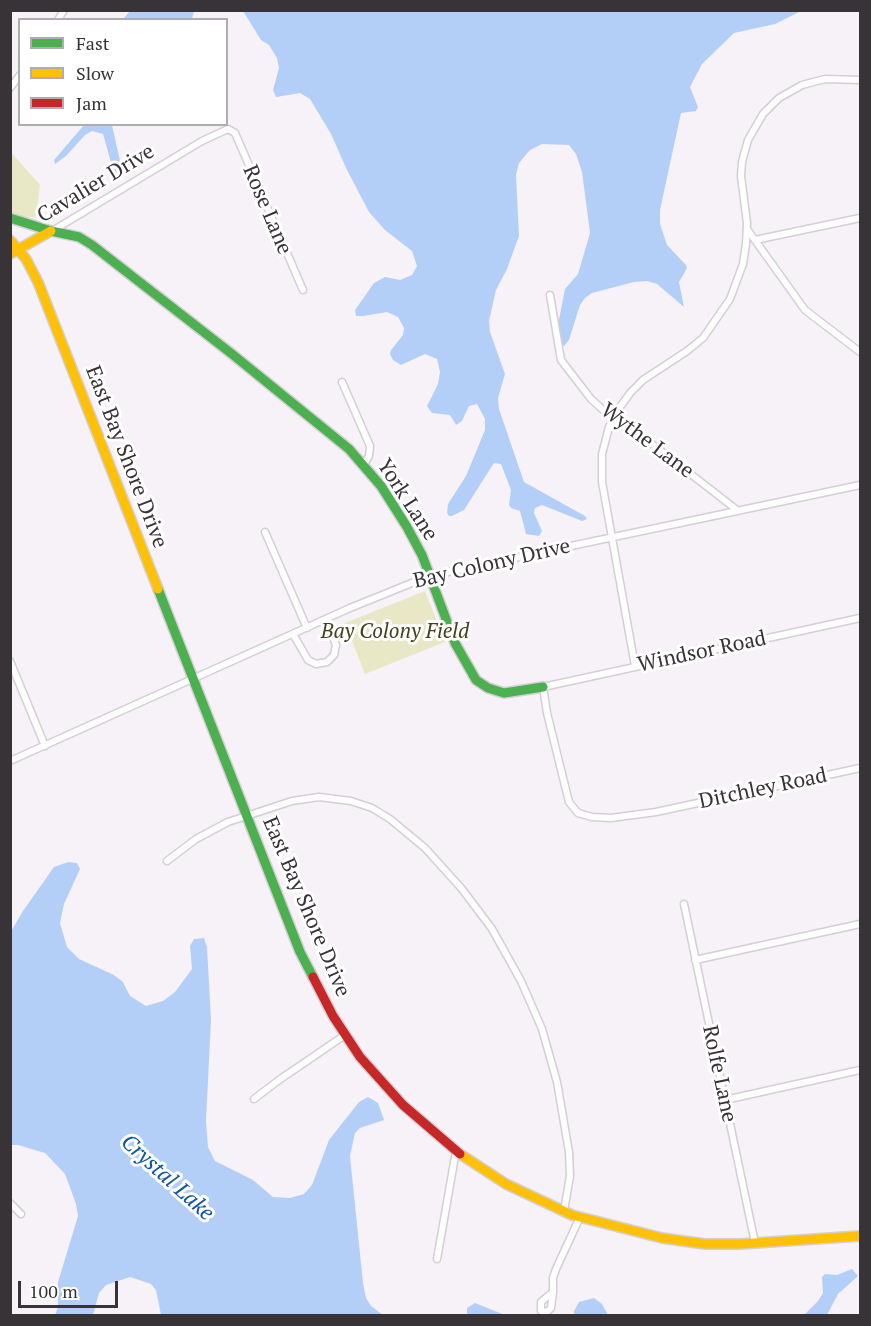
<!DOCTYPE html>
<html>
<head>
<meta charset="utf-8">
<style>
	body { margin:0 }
	#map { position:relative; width:871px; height:1326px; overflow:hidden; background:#f7f2f8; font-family:"PT Serif",serif }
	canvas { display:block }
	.frame { position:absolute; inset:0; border:12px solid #373337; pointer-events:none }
	.legend { position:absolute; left:18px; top:18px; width:210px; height:108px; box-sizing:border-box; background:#fff; border:2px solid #afadaf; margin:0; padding:8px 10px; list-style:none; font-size:18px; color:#373337 }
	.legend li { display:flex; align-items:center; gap:12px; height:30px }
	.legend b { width:30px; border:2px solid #afadaf }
	.scale { position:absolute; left:18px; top:1281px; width:100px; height:27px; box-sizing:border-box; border:3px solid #373337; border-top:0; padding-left:8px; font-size:18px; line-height:21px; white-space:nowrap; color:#373337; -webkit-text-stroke:4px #fff; paint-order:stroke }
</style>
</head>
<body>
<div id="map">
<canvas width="871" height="1326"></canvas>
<div class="frame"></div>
<ul class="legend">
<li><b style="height:8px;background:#4caf50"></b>Fast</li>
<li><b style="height:8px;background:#ffc107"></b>Slow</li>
<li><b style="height:8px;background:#c62828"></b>Jam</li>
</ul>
<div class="scale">100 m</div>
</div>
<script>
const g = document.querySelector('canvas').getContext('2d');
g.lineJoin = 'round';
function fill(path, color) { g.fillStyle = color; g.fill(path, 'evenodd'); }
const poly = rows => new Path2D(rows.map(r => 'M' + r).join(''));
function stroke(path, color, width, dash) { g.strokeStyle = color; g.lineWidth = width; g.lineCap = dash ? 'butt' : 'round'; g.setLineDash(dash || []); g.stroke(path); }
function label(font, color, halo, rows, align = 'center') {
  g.font = font + ' "PT Serif",serif'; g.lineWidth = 6; g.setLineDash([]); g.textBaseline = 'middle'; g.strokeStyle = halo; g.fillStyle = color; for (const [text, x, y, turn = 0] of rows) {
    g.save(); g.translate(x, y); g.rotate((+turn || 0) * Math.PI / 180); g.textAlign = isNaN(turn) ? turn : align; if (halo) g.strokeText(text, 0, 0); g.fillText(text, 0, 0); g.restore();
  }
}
const green = poly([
	[10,151,40,185,36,218,11,215],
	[425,591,445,642,365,674,345,623]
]);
const water = poly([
	[130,11,130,10,194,11,192,19,123,19],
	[243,11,801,11,775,24,734,33,702,64,690,87,698,107,696,111,681,113,660,210,660,224,667,245,686,265,687,268,679,282,684,307,657,284,647,281,634,282,592,293,585,298,580,305,569,340,564,346,559,343,557,330,565,289,578,274,590,233,582,172,576,154,569,145,542,144,530,150,519,163,516,175,519,236,507,269,496,290,489,321,490,332,505,374,498,398,499,409,524,482,585,516,587,519,582,521,542,505,535,508,534,513,542,531,539,536,526,534,520,511,511,508,509,505,511,490,501,464,494,463,464,510,452,516,449,516,447,513,448,504,466,476,485,430,485,419,477,404,469,406,462,421,456,425,450,415,432,413,427,406,438,384,440,372,437,359,425,354,401,365,393,360,390,354,391,350,403,335,404,328,398,317,387,312,363,316,356,316,355,310,374,283,385,277,400,280,412,275,417,266,412,251,385,230,369,212,347,170,331,134,310,99,300,93,276,97,273,90,279,68,277,58,269,45,261,40],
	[84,125,112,125,120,161,120,169,116,174,114,173,103,134,92,131,85,135,66,156,55,164,54,160],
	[68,862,77,863,80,869,64,904,60,923,67,947,79,959,114,975,123,982,130,996,146,1006,163,1001,175,992,192,969,190,946,194,939,204,938,207,947,211,1020,206,1121,208,1147,215,1161,253,1180,273,1197,290,1198,304,1194,312,1185,329,1140,359,1102,368,1097,378,1103,384,1120,360,1128,355,1133,350,1156,363,1283,366,1298,371,1306,383,1315,161,1315,156,1290,151,1284,130,1277,106,1285,99,1293,93,1315,55,1315,58,1307,58,1282,78,1216,76,1204,65,1174,45,1153,18,1145,11,1145,10,933,23,911,54,867],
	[852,1269,858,1276,838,1294,827,1315,804,1315,818,1301,823,1293,822,1277,825,1274,837,1275],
	[594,1298,602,1304,608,1315,574,1315,574,1311,579,1302],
	[475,1303,505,1315,467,1315,467,1308]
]);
const street = poly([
	[58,20,64,10],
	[10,88,20,75],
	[747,229,805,310,860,352],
	[52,231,202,141,228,129,235,133,303,290],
	[755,240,860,218],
	[550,295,561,360,591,399,613,419,643,437,737,510],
	[342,382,370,446,369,456,364,464],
	[265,532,307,628],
	[860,618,543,687,547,713,569,802,578,813,592,817,611,818,656,812,860,768],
	[293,634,308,660,316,664,327,662,334,655,336,645,326,619],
	[10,661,45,746],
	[635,666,602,482,602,454,609,427,620,407,631,392,643,380,687,351,703,338,730,299,743,264,746,244,747,223,741,176,742,162,748,140,763,114,779,98,802,85,825,79,860,80],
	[10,761,350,608,429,576,860,485],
	[167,861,196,839,228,822,292,801,319,797,351,801,372,808,390,819,425,848,462,889,492,929,521,981,542,1029,557,1082,569,1152,570,1176,564,1211],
	[684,904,755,1243],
	[695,960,860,924],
	[254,1099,279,1080,345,1035],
	[725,1100,860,1070],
	[10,1203,21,1214],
	[437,1259,456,1151],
	[553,1292,553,1278,556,1269,580,1217],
	[553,1292,551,1308,547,1312,541,1311,541,1302,553,1292]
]);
const fast = poly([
	[10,218,51,231,79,237,92,245,232,354,349,449,381,486,407,527,422,555,455,643,476,680,488,688,504,693,543,687],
	[158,589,300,952,313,977]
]);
const slow = poly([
	[10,240,26,259,38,282,158,589],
	[10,254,51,231],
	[460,1154,506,1184,572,1215,662,1238,705,1244,740,1244,860,1236]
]);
const jam = poly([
	[313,977,333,1016,360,1057,403,1105,460,1154]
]);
const streetNames = [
	["Cavalier Drive",96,184,-31],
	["Rose Lane",267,210,67],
	["Wythe Lane",647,441,37],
	["East Bay Shore Drive",126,457,69],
	["York Lane",407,500,57],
	["Bay Colony Drive",492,564,-13],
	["Windsor Road",702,652,-12],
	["Ditchley Road",763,789,-12],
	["East Bay Shore Drive",306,907,67],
	["Rolfe Lane",719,1074,78]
];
const parkNames = [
	["Bay Colony Field",395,632]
];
const waterNames = [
	["Crystal Lake",167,1178,42]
];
fill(green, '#e8e8c6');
fill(water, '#b4cff7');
stroke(street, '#d3cfd4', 9);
stroke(fast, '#d3cfd4', 12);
stroke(slow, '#d3cfd4', 12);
stroke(jam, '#d3cfd4', 12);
stroke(street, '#fefdfe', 6);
stroke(fast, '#4caf50', 9);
stroke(slow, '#ffc107', 9);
stroke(jam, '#c62828', 9);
label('21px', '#373337', '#fff', streetNames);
label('italic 21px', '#41431e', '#fff', parkNames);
label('italic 22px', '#1156a5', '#fff', waterNames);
</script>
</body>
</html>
